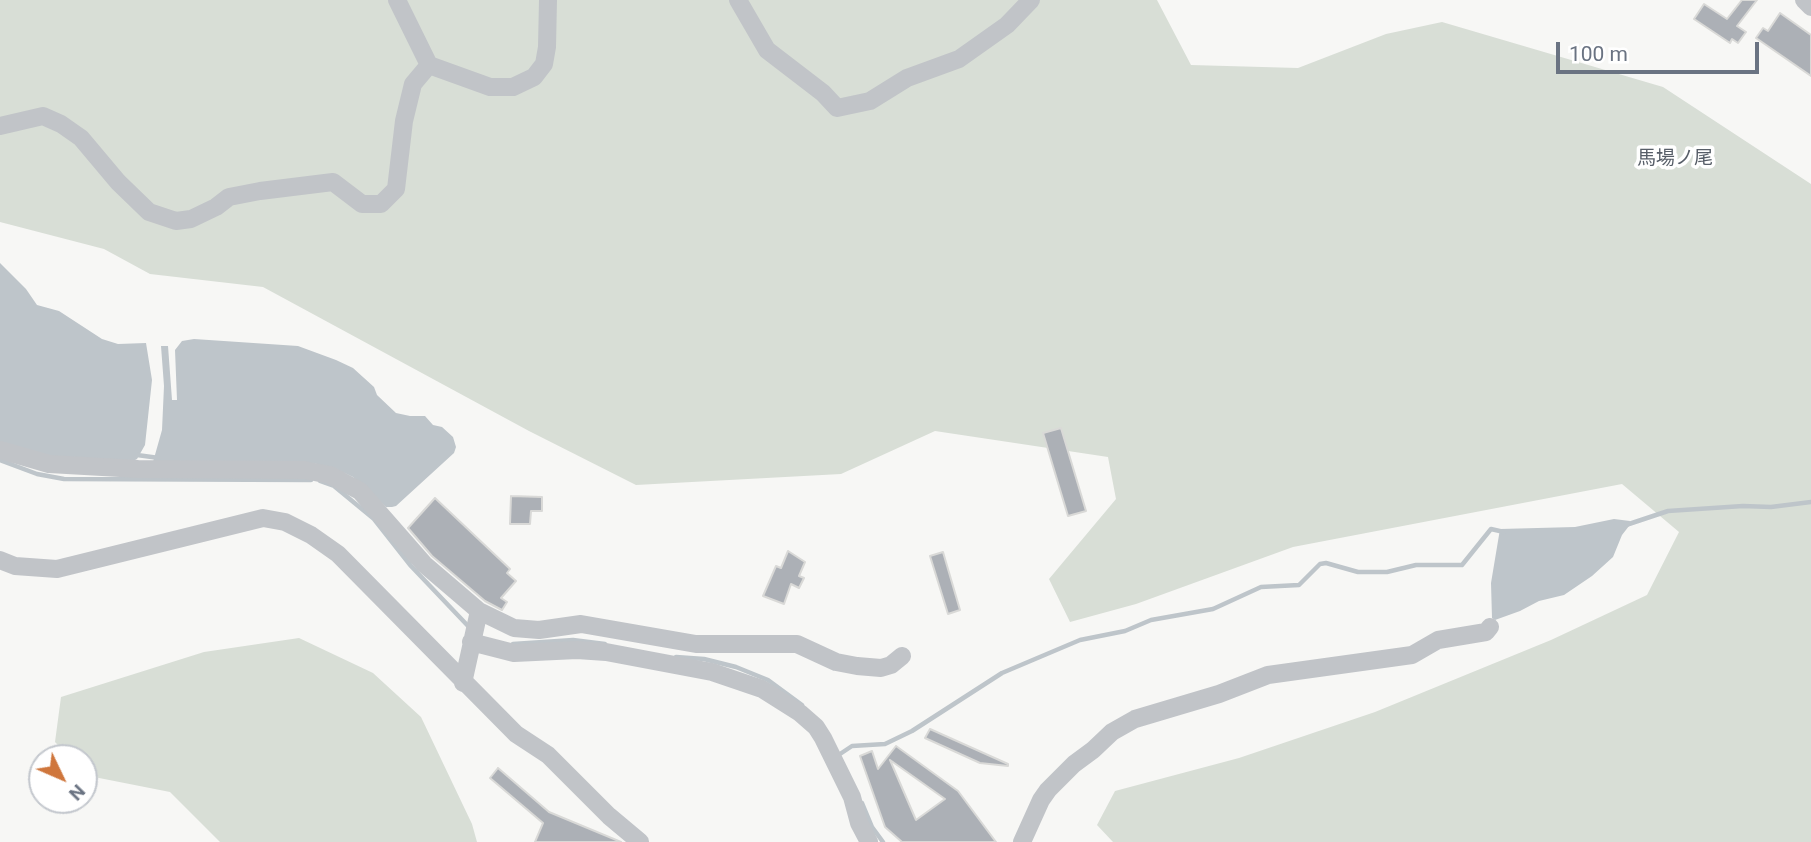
<!DOCTYPE html>
<html>
<head>
<meta charset="utf-8">
<style>
	body { margin:0 }
	#map { position:relative; width:1811px; height:842px; overflow:hidden; background:#f7f7f5; font-family:Roboto,sans-serif }
	canvas { display:block }
	.north { position:absolute; left:28px; top:744px; width:70px; height:70px; box-sizing:border-box; background:#fff; border:2px solid #c3c7cd; border-radius:50%; rotate:134deg; font-size:19px; font-weight:700; line-height:28px; text-align:center; color:#6a7382 }
	.north::after { content:''; display:block; margin:auto; width:24px; height:32px; background:#cf763c; clip-path:polygon(50% 0,100% 100%,50% 72%,0 100%) }
	.scale { position:absolute; left:1556px; top:42px; width:203px; height:32px; box-sizing:border-box; border:4px solid #6a7382; border-top:0; padding-left:9px; font-size:21px; line-height:24px; white-space:nowrap; color:#6a7382; -webkit-text-stroke:5px #fff; paint-order:stroke }
</style>
</head>
<body>
<div id="map">
<canvas width="1811" height="842"></canvas>
<div class="north">N</div>
<div class="scale">100 m</div>
</div>
<script>
const g = document.querySelector('canvas').getContext('2d');
g.lineJoin = 'round';
function fill(path, color) { g.fillStyle = color; g.fill(path, 'evenodd'); }
const poly = rows => new Path2D(rows.map(r => 'M' + r).join(''));
function stroke(path, color, width, dash) { g.strokeStyle = color; g.lineWidth = width; g.lineCap = dash ? 'butt' : 'round'; g.setLineDash(dash || []); g.stroke(path); }
function label(font, color, halo, rows, align = 'center') {
  g.font = font + ' Roboto,"Noto Sans JP",sans-serif'; g.lineWidth = 7; g.setLineDash([]); g.textBaseline = 'middle'; g.strokeStyle = halo; g.fillStyle = color; for (const [text, x, y, turn = 0] of rows) {
    g.save(); g.translate(x, y); g.rotate((+turn || 0) * Math.PI / 180); g.textAlign = isNaN(turn) ? turn : align; if (halo) g.strokeText(text, 0, 0); g.fillText(text, 0, 0); g.restore();
  }
}
const green = poly([
	[0,0,1157,0,1191,65,1298,68,1386,34,1442,22,1663,87,1811,184,1811,842,1113,842,1097,825,1115,791,1239,758,1375,712,1551,640,1647,595,1679,532,1622,484,1293,547,1136,604,1070,622,1049,579,1116,499,1108,457,935,431,841,474,636,485,529,431,263,287,150,274,104,249,0,222],
	[299,638,373,673,421,717,472,824,477,842,220,842,170,792,89,776,84,771,84,758,71,758,55,742,61,697,204,652]
]);
const water = poly([
	[0,263,26,289,37,305,59,311,102,339,118,344,146,343,152,380,145,445,137,459,131,462,54,459,0,442],
	[194,339,298,346,336,360,353,368,374,387,377,395,396,413,410,416,425,416,433,425,442,427,453,437,456,447,454,453,396,506,392,507,386,507,353,477,336,469,313,463,233,465,153,462,162,430,164,386,161,346,168,346,172,400,177,400,175,350,182,341],
	[1614,519,1630,521,1629,526,1622,535,1613,557,1592,576,1564,595,1539,601,1520,611,1495,620,1492,618,1491,583,1500,529,1575,527]
]);
const stream = poly([
	[137,455,159,458],
	[0,460,37,474,64,479,311,480],
	[320,481,334,486,374,519,411,566,469,627],
	[1626,525,1668,511,1743,506,1771,507,1811,502],
	[513,644,573,640,605,644],
	[676,657,704,659,736,667,768,680,802,705],
	[840,754,852,746,885,744,912,731,1002,673,1080,640,1125,631,1151,620,1213,609,1261,587,1299,585,1320,564,1326,563,1358,572,1387,572,1416,565,1462,565,1491,529,1504,532],
	[862,803,872,827,883,842]
]);
const building = poly([
	[1742,0,1757,0,1737,26,1746,32,1738,43,1732,39,1730,43,1694,19,1704,4,1727,19,1742,0],
	[1780,13,1811,35,1811,76,1756,38,1763,28,1768,31,1780,13],
	[1061,428,1086,511,1068,516,1043,433,1061,428],
	[511,496,542,497,542,511,531,511,530,524,510,524,511,496],
	[435,498,510,569,507,573,516,581,501,598,507,602,502,610,485,601,432,556,408,528,435,498],
	[788,551,805,562,799,576,804,578,799,588,791,584,784,604,763,596,776,566,781,568,788,551],
	[943,552,960,610,948,614,930,556,943,552],
	[930,729,1008,764,1008,766,980,763,925,738,930,729],
	[896,746,958,791,996,842,902,842,885,827,860,756,872,751,878,769,896,746],
	[890,760,945,799,916,820,890,760],
	[498,768,549,812,621,842,535,842,543,823,490,778,498,768]
]);
const minor = poly([
	[397,0,429,65,490,87,513,87,534,77,544,64,547,47,548,0],
	[738,0,767,50,823,93,837,108,870,101,907,78,959,59,1007,25,1031,0],
	[1804,0,1811,7],
	[0,126,43,116,61,124,81,138,118,182,149,212,176,221,191,219,216,207,229,197,260,191,333,182,362,204,381,204,396,189,404,121,413,84,429,65],
	[0,450,49,464,138,469,304,470,330,475,360,491,424,564,479,611,514,628,539,630,581,624,696,644,797,644,836,662,857,666,881,668,891,665,902,656],
	[0,560,15,566,57,569,263,518,285,522,311,535,338,554,516,734,548,755,609,816,640,842],
	[471,642,514,653,577,650,606,652,712,672,762,689,800,713,816,727,823,738,852,797,859,823,869,842],
	[463,683,479,611],
	[1022,842,1041,800,1048,790,1074,764,1093,750,1112,732,1135,719,1219,694,1268,675,1412,655,1438,640,1486,632,1490,627]
]);
const neighbourhoodNames = [
	["馬場ノ尾",1675,159]
];
fill(green, '#d8ded6');
fill(water, '#bec5ca');
stroke(stream, '#bec5ca', 4.5);
fill(building, '#acb0b6');
stroke(building, '#d9d9d7', 2);
stroke(minor, '#c1c4c8', 18);
label('19px', '#575e68', '#fff', neighbourhoodNames);
</script>
</body>
</html>
